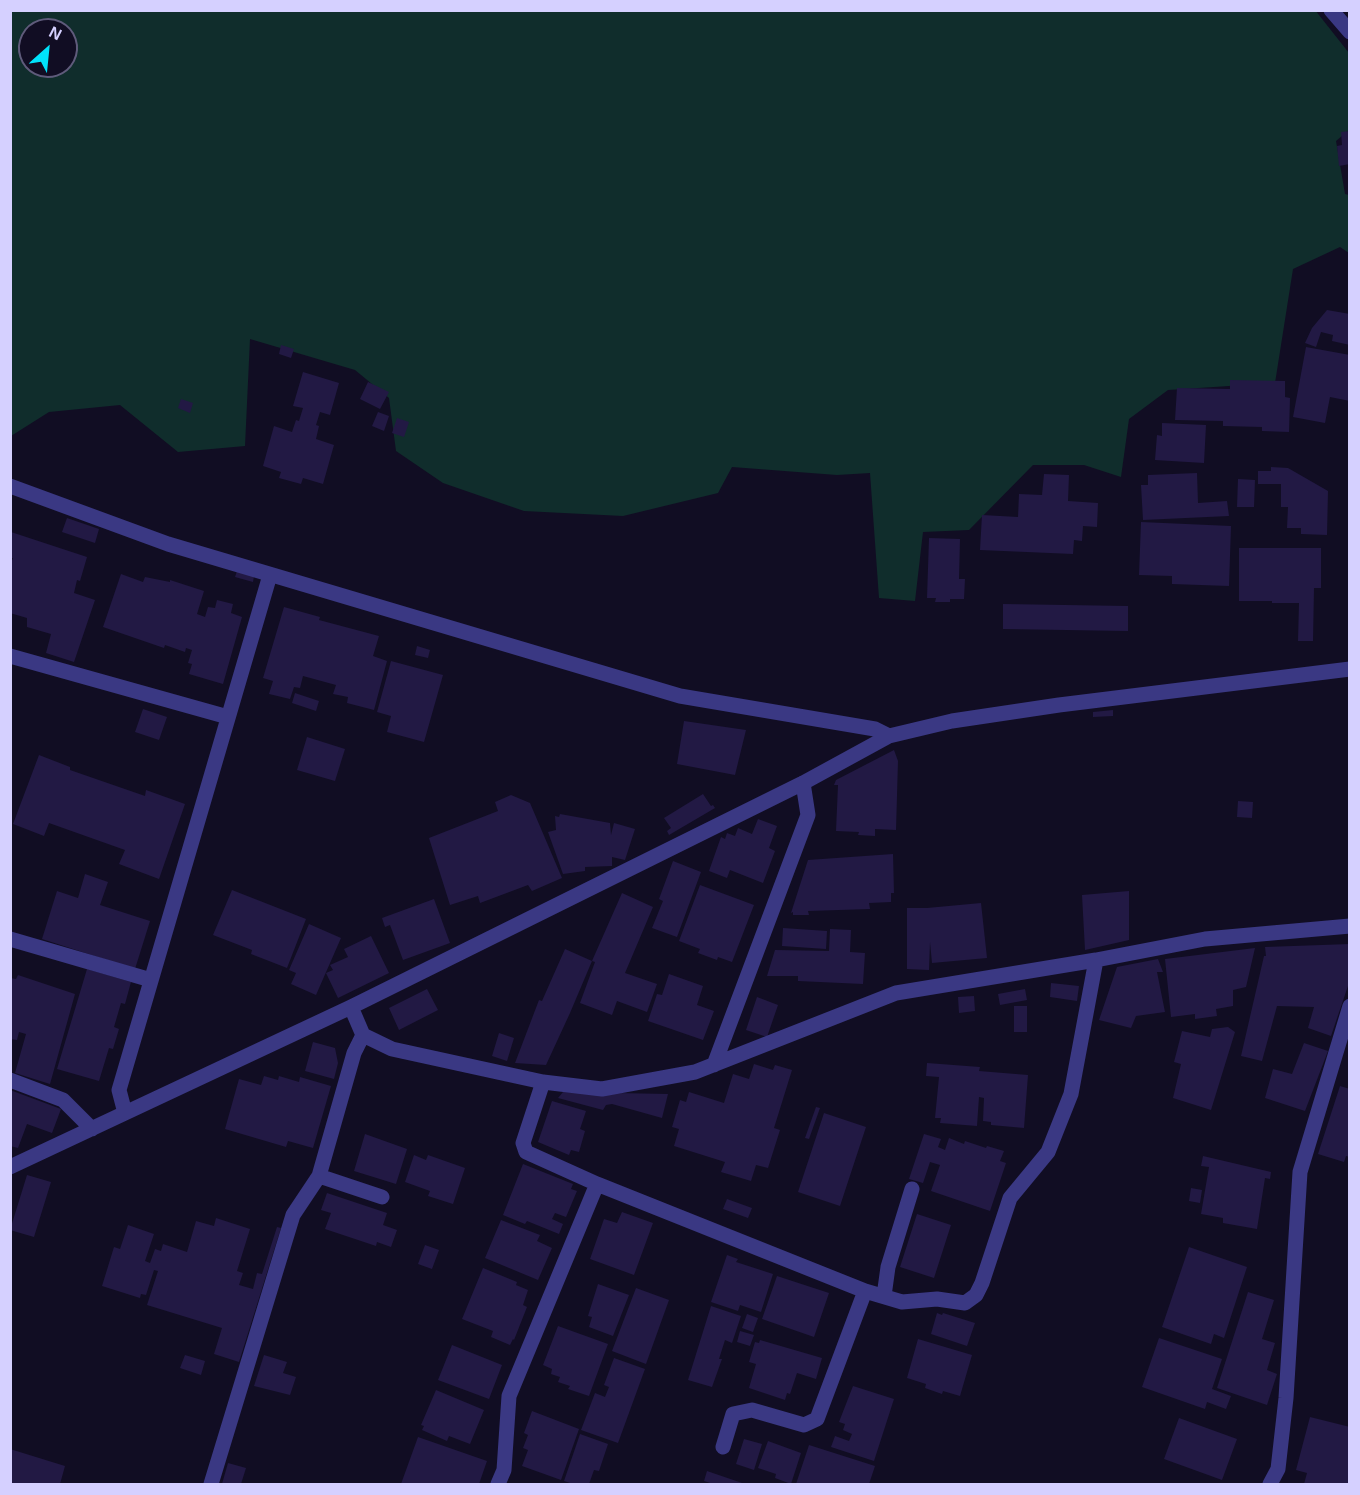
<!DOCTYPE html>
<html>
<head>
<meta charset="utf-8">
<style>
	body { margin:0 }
	#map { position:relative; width:1360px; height:1495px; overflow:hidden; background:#110d23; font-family:Arial,sans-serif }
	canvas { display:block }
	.frame { position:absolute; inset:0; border:12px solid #d5d0ff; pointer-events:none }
	.north { position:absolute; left:18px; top:18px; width:60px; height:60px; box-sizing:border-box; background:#110d23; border:2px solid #5f5b7b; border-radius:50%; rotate:27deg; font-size:16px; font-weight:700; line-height:24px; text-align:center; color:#d5d0ff }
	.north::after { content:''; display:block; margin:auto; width:21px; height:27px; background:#00e2fb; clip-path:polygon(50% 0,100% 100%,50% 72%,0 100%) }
</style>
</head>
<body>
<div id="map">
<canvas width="1360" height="1495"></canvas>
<div class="frame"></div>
<div class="north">N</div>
</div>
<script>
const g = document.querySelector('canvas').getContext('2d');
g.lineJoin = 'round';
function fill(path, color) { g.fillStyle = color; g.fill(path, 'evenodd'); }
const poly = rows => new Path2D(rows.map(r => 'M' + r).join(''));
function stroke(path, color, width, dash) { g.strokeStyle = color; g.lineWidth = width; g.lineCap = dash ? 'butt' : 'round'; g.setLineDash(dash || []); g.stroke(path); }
const green = poly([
	[1315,10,1349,53,1349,130,1336,141,1345,194,1349,195,1349,253,1340,247,1293,269,1275,383,1168,390,1129,419,1121,477,1084,465,1033,465,969,530,923,532,915,601,879,598,870,473,837,475,732,467,718,493,623,516,524,511,443,483,396,451,389,398,355,370,250,339,245,446,178,452,120,405,49,412,11,436,11,11],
	[30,30,66,30,66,66,30,66]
]);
const building = poly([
	[1350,131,1350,164,1339,166,1337,146,1342,145,1341,132],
	[1327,310,1350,314,1350,345,1332,341,1333,335,1321,332,1316,347,1305,343,1312,328],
	[281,345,294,349,291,358,279,354],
	[1306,347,1350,355,1350,401,1330,397,1325,423,1293,417],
	[303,372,339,383,330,415,320,412,316,425,319,426,316,439,334,445,323,484,303,478,301,484,279,478,281,472,263,466,274,426,292,432,296,420,299,421,303,408,293,406],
	[1230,380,1285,381,1285,397,1290,398,1289,432,1262,431,1262,427,1223,426,1223,421,1175,420,1177,388,1230,389],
	[368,382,389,392,380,409,360,399],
	[181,399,193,403,190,413,178,408],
	[378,412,389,416,384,431,372,426],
	[397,418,409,422,404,437,392,433],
	[1162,423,1206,425,1204,463,1155,460,1157,435,1162,436],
	[1271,467,1288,468,1328,491,1327,535,1301,534,1301,528,1287,528,1288,507,1281,507,1281,484,1258,484,1258,471,1271,471],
	[1197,473,1198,503,1227,501,1229,516,1143,520,1141,485,1148,485,1148,475],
	[1044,474,1069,475,1068,501,1098,503,1097,527,1083,526,1082,541,1074,540,1073,554,980,550,982,515,1018,517,1019,494,1042,495],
	[1238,479,1255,480,1254,507,1237,507],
	[67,518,99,529,95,543,62,532],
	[1141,522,1231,526,1229,586,1172,584,1172,576,1139,575],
	[11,532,87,557,80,581,77,580,74,593,95,600,74,662,46,653,51,634,27,627,27,618,10,613,10,565,13,558,10,558],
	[929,538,960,539,959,579,965,579,964,599,950,599,950,602,935,602,936,598,927,598],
	[1239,548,1321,548,1321,588,1314,588,1313,641,1298,641,1299,603,1272,603,1272,601,1239,601],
	[237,571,254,576,253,582,235,577],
	[121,574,143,582,145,577,170,582,170,580,204,591,197,614,205,617,208,607,215,608,217,600,233,604,231,613,242,617,223,684,189,674,192,664,188,663,192,650,186,648,185,652,165,645,164,648,103,627],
	[1003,604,1128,606,1128,631,1003,629],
	[284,607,320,617,319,620,379,636,373,656,387,661,374,710,347,703,348,697,333,694,336,685,303,676,300,688,294,687,290,699,269,694,273,681,263,678],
	[417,646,430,650,428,658,415,655],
	[391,661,443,675,424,742,387,732,391,716,377,712],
	[295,693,319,701,316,711,292,703],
	[143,709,167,717,159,740,135,732],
	[1113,710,1113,716,1093,717,1093,712],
	[684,721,746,730,735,775,677,764],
	[307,737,345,749,335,781,297,770],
	[894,750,898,761,896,830,875,829,875,836,858,835,859,832,836,831,838,785,834,785,836,780],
	[39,755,70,767,70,770,145,796,146,790,185,804,159,879,119,864,125,850,49,823,44,836,13,824],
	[703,794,711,806,713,805,715,808,669,835,667,831,671,828,664,818],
	[511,795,530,803,562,878,532,891,528,885,480,903,478,896,450,905,429,838,498,811,495,802],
	[1238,801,1253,802,1252,818,1237,817],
	[560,814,610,823,611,835,614,823,635,829,625,860,612,857,612,866,585,867,585,871,563,874,548,832,556,830,555,816,559,817],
	[758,819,777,826,769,848,775,851,763,883,730,870,727,878,709,871,721,837,725,839,727,833,735,836,738,828,752,834],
	[893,854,894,893,891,893,891,902,869,903,870,909,808,911,809,915,793,915,793,912,791,913,808,860],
	[673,861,701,872,677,937,652,928,663,901,659,899],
	[85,874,108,882,100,905,150,921,135,969,42,939,57,891,78,898],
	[700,885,754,905,732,962,718,957,717,960,698,953,700,949,679,941],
	[232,890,306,919,287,968,251,954,252,950,213,935],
	[1129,891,1129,940,1085,950,1082,895],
	[622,893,653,907,625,973,657,984,647,1012,617,1001,612,1015,580,1003,595,962,592,961],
	[434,899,450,943,403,960,390,925,385,927,382,918],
	[981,903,987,958,932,963,930,942,929,970,907,969,907,908,927,908],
	[309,924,341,938,316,995,291,984,296,973,289,970],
	[783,928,827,931,826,949,782,946],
	[830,929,851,930,850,952,865,953,863,984,798,981,798,976,767,976,775,950,829,951],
	[371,936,389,973,338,998,326,973,333,970,330,965,348,957,344,949],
	[1350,944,1350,980,1331,1036,1308,1028,1314,1007,1277,1006,1262,1061,1241,1056,1264,956,1266,956,1265,947],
	[1255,948,1246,987,1233,990,1233,1006,1216,1009,1217,1016,1195,1019,1195,1014,1171,1017,1165,959],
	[565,949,592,961,570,1013,546,1065,515,1063,539,1000,542,1001],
	[1158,959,1163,972,1157,972,1165,1012,1136,1016,1131,1028,1099,1020,1117,967],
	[87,969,131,982,125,1004,121,1003,114,1027,119,1029,113,1049,109,1048,99,1081,57,1069],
	[669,974,703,986,697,1005,714,1011,703,1040,648,1021,657,994,662,995],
	[18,975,75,994,50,1084,15,1073,26,1034,19,1032,17,1040,10,1039,10,978,16,979],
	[1051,983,1079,986,1077,1001,1050,997],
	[427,989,438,1010,399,1030,389,1008],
	[1025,989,1027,1000,1000,1005,998,994],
	[974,996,975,1011,959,1013,958,997],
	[757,997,778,1005,767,1037,746,1030],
	[1014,1006,1027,1006,1027,1032,1014,1032],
	[1228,1027,1235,1032,1211,1110,1173,1098,1181,1064,1174,1062,1182,1031,1210,1037,1212,1029],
	[499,1033,514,1038,507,1061,492,1056],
	[313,1042,335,1048,338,1063,334,1079,305,1071],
	[1304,1043,1328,1051,1305,1111,1265,1098,1273,1069,1292,1074],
	[927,1063,980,1067,979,1071,1028,1075,1024,1128,991,1125,991,1122,983,1121,984,1098,979,1097,977,1126,940,1123,941,1118,935,1118,939,1077,926,1076],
	[754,1064,773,1070,775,1065,792,1070,774,1128,780,1130,768,1168,756,1165,751,1181,721,1172,725,1162,674,1146,679,1129,672,1127,680,1100,686,1102,689,1092,724,1103,733,1074,749,1079],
	[264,1076,278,1080,279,1076,299,1082,300,1077,331,1086,313,1148,288,1141,286,1147,225,1129,239,1079,261,1085],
	[1340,1086,1350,1089,1350,1157,1346,1156,1344,1162,1318,1154],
	[10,1090,61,1109,52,1133,27,1124,18,1148,10,1146],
	[563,1092,668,1094,662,1118,612,1104,606,1105,603,1110,558,1098],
	[552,1101,586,1111,580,1129,585,1131,579,1152,571,1150,569,1155,538,1142],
	[816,1107,820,1108,809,1139,805,1138],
	[824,1113,866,1127,840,1206,798,1192],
	[365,1134,407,1149,396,1184,354,1171],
	[924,1134,941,1139,938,1147,945,1150,949,1138,964,1144,965,1141,986,1148,987,1146,1004,1151,1000,1161,1006,1163,990,1211,931,1191,940,1165,930,1162,923,1183,909,1179],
	[414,1155,426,1160,428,1155,465,1168,453,1204,428,1196,430,1191,405,1182],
	[1203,1156,1271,1172,1270,1179,1265,1178,1257,1229,1223,1223,1223,1218,1201,1214,1209,1167,1201,1166],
	[523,1164,573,1184,571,1189,577,1191,566,1217,555,1213,552,1219,563,1224,559,1234,527,1221,525,1224,503,1215],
	[27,1175,51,1182,34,1237,10,1230],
	[1191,1188,1202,1190,1200,1203,1189,1201],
	[327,1193,387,1213,383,1225,397,1230,391,1247,377,1242,376,1246,325,1229,331,1213,321,1210],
	[727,1199,752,1208,748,1218,723,1209],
	[622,1212,653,1223,634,1275,590,1259,604,1219,617,1223],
	[917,1214,951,1225,934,1278,900,1267],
	[216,1218,250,1229,237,1271,243,1273,239,1285,253,1289,257,1273,262,1274,277,1227,281,1228,239,1362,214,1354,222,1328,147,1305,158,1271,154,1270,146,1295,141,1294,140,1298,102,1286,114,1247,120,1249,128,1225,154,1234,145,1261,150,1263,155,1249,161,1251,163,1244,187,1252,196,1221,214,1226],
	[501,1220,540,1235,537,1241,552,1248,538,1280,485,1258],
	[425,1245,439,1250,432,1269,418,1264],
	[1189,1247,1247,1267,1224,1338,1214,1334,1211,1344,1162,1327],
	[727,1255,738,1259,736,1262,773,1274,761,1312,740,1305,738,1311,711,1302],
	[483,1268,517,1282,516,1285,528,1290,523,1305,527,1307,514,1340,513,1339,510,1345,491,1337,493,1331,462,1319],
	[777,1276,829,1293,814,1337,762,1319],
	[598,1284,629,1295,613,1336,589,1327,592,1317,588,1316],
	[636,1288,669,1300,646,1364,612,1351],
	[1248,1292,1274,1300,1262,1339,1275,1343,1267,1370,1277,1374,1267,1405,1217,1388],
	[711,1306,741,1316,732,1343,725,1340,719,1359,722,1359,712,1387,688,1380],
	[937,1313,942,1315,943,1313,975,1323,967,1346,931,1334],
	[747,1314,758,1318,753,1332,742,1328],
	[558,1326,608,1344,589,1396,568,1389,570,1386,558,1382,560,1377,551,1374,552,1369,543,1365],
	[740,1331,754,1335,750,1346,737,1342],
	[1159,1338,1222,1359,1212,1389,1231,1396,1226,1409,1207,1402,1205,1409,1142,1387],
	[918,1339,972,1355,960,1396,943,1391,942,1394,925,1388,926,1384,907,1378],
	[760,1340,822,1358,816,1379,797,1373,790,1394,787,1393,785,1400,749,1388,756,1364,749,1362,755,1342,759,1343],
	[452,1345,502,1365,489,1399,438,1380],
	[185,1355,205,1361,201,1375,180,1368],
	[264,1355,287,1362,283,1373,296,1377,290,1395,254,1386],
	[614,1358,645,1369,618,1443,581,1430,595,1393,605,1397,609,1387,604,1385],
	[853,1386,894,1399,874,1461,831,1447,835,1436,849,1441,852,1434,843,1430,845,1424,839,1422],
	[436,1390,484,1410,470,1444,449,1436,447,1441,422,1430,424,1426,421,1425],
	[532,1411,579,1429,561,1480,522,1466,528,1450,523,1448,528,1435,524,1433],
	[1310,1417,1350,1427,1350,1484,1304,1484,1307,1473,1296,1470],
	[1179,1418,1237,1439,1222,1480,1164,1459],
	[580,1434,608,1444,599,1471,594,1470,589,1484,573,1484,564,1481],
	[418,1437,487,1461,479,1484,401,1484],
	[744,1439,762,1444,754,1470,736,1464],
	[768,1441,801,1453,791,1484,775,1478,776,1474,758,1468],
	[809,1445,875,1466,869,1484,796,1484],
	[10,1449,65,1466,60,1484,10,1484],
	[228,1463,246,1468,241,1484,222,1484],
	[707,1471,745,1484,710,1484,710,1483,704,1481]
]);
const minor = poly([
	[1331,10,1350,32],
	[10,486,168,544,680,696,875,729,889,736],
	[10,656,228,717],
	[10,939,151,980],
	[363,1035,392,1049,543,1082,602,1089,695,1072,896,993,1096,960,1205,939,1350,926],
	[714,1065,808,815,803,783],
	[10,1080,63,1100,92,1129],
	[543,1082,523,1143,526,1152,597,1184,865,1291,902,1302,937,1299,965,1303,976,1295,982,1283,1010,1198,1048,1152,1071,1094,1096,960],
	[125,1113,119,1090,270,575],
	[10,1167,351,1007,803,783,889,736,952,721,1059,705,1350,669],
	[319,1176,382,1197],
	[884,1296,888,1267,912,1189],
	[723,1447,733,1414,752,1410,804,1425,817,1419,865,1291],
	[211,1484,293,1215,319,1176,354,1053,363,1035,351,1007],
	[498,1484,504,1470,509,1396,597,1184],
	[1270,1484,1278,1469,1286,1398,1300,1172,1350,1006]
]);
fill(green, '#102d2c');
fill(building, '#221944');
stroke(minor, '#3a3883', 15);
</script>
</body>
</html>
